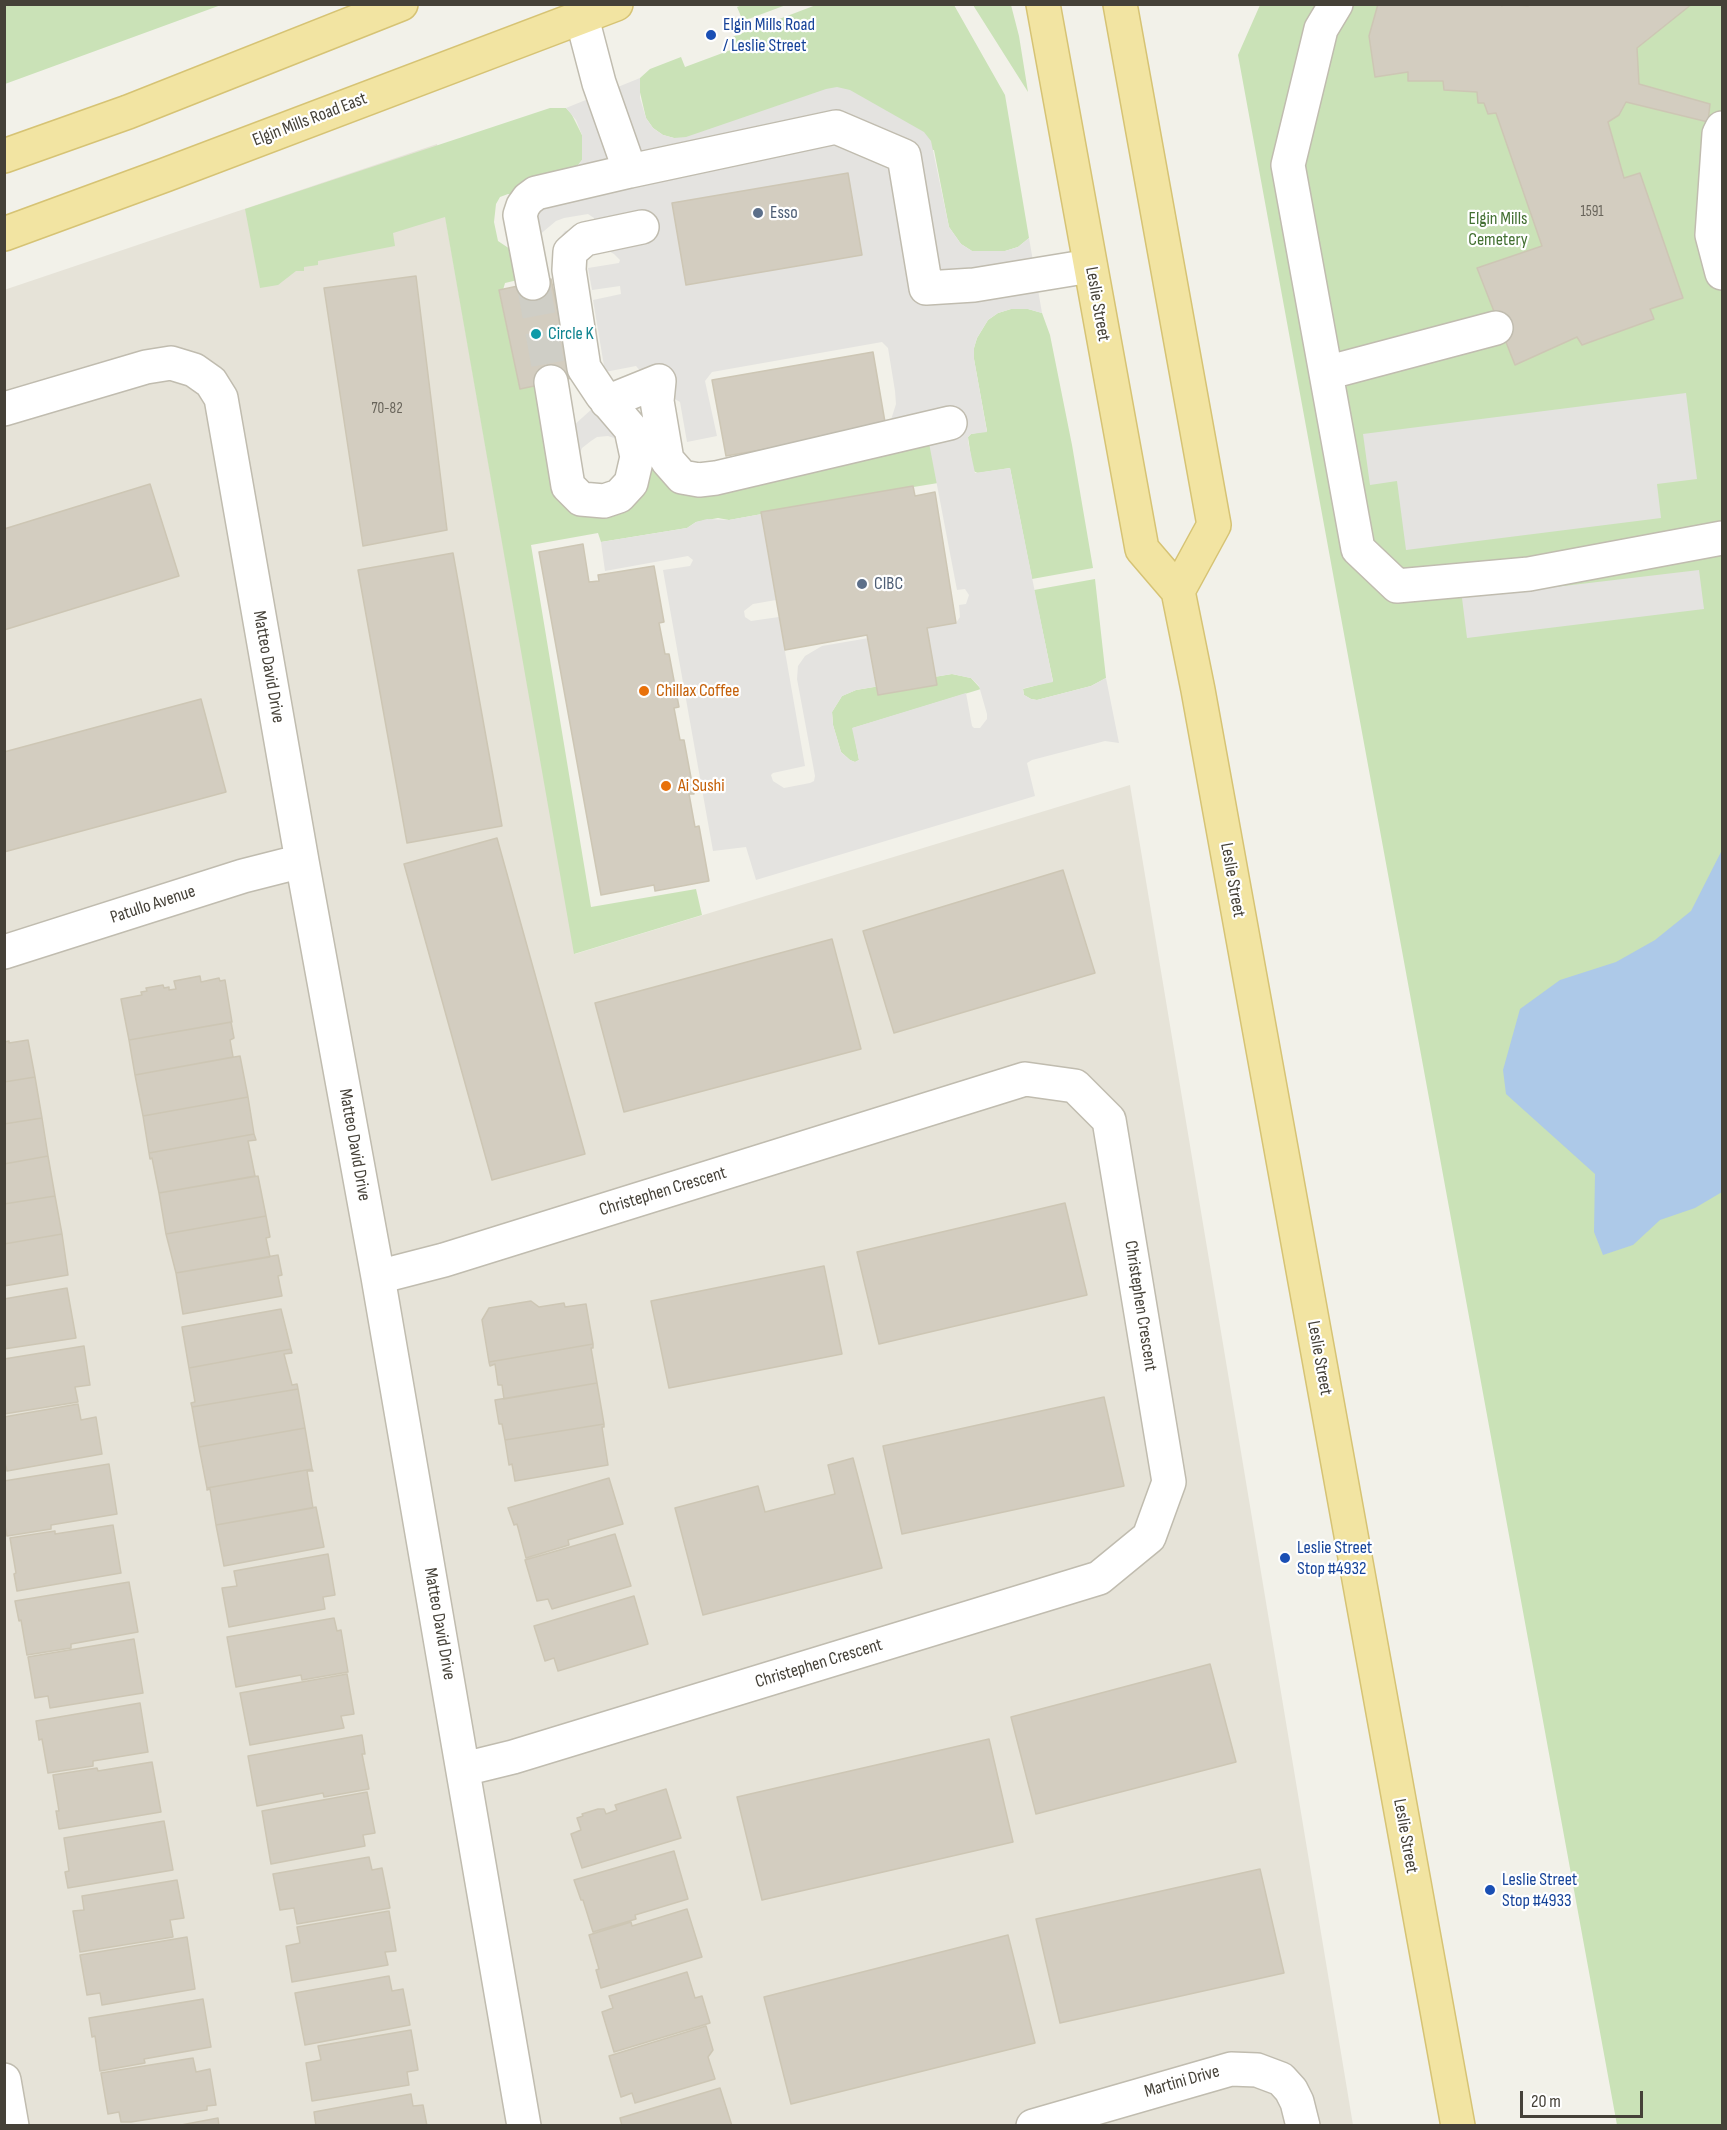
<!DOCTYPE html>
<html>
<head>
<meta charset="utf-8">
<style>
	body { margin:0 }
	#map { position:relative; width:1727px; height:2130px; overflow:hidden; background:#f2f1e9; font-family:"Sofia Sans Condensed",sans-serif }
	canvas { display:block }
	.frame { position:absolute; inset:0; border:6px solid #454138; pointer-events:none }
	.scale { position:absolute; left:1520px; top:2091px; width:123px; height:27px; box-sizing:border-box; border:3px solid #454138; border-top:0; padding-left:8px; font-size:18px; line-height:21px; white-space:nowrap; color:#454138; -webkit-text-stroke:4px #fff; paint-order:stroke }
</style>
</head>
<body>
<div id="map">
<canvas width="1727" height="2130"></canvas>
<div class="frame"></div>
<div class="scale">20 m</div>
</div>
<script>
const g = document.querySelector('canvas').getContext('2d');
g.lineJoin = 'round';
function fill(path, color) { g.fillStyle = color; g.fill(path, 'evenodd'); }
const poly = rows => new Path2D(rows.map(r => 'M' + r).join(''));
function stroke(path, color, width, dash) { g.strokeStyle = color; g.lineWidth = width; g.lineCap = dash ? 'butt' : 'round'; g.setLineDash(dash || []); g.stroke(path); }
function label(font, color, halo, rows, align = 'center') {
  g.font = font + ' "Sofia Sans Condensed",sans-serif'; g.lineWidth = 4.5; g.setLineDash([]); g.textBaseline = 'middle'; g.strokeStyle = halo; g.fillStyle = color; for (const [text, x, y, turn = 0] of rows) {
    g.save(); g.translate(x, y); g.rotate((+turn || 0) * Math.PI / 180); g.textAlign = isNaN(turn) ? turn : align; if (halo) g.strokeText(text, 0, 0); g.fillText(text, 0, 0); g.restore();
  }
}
const residential = poly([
	[437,144,442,198,575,954,1130,785,1353,2125,5,2125,4,290]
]);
const green = poly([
	[5,4,221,4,221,5,5,84],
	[745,4,786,4,786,5,743,21,737,7],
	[816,5,954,5,1005,95,1029,238,1018,247,1005,251,972,251,961,244,949,227,934,150,674,138,663,135,653,128,646,118,639,88,640,78,650,69,681,57,685,67,736,48,732,37],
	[973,5,1011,5,1019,36,1028,92],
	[1260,5,1722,5,1722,2125,1617,2125,1238,55],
	[550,108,566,108,571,113,582,135,582,160,578,165,513,195,508,194,500,197,496,204,494,222,498,241,510,249,516,248,522,279,505,283,503,290,499,291,520,389,540,385,564,504,648,469,656,471,663,482,930,443,938,483,762,512,762,514,729,520,718,518,696,522,687,528,601,542,598,533,531,545,591,907,696,889,702,915,574,954,445,217,393,233,395,246,318,261,318,265,304,267,304,271,296,271,278,285,260,288,245,209],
	[1011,309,1028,309,1042,313,1050,335,1072,445,1093,568,1032,579,1010,468,978,473,973,471,968,437,971,434,987,431,974,359,974,348,977,338,988,320,998,313],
	[1095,579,1106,678,1091,686,1037,700,1031,699,1024,695,1023,689,1053,681,1034,590],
	[952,674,971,678,981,689,853,728,859,760,855,762,850,760,841,752,833,725,832,712,842,696,856,690]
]);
const parking = poly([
	[640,78,640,98,646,118,653,128,663,135,674,138,686,137,826,89,837,87,850,90,924,132,931,141,949,227,961,244,972,251,1005,251,1018,247,1029,238,1042,313,1028,309,1011,309,998,313,988,320,977,338,974,348,974,359,987,432,971,434,968,437,968,441,975,473,1010,468,1053,682,1025,688,1023,689,1024,695,1031,699,1037,700,1091,686,1106,678,1119,743,1105,741,1032,760,1027,763,1035,796,756,880,746,847,713,851,663,570,690,566,693,560,688,556,605,571,601,542,687,528,696,522,707,519,729,520,762,514,776,600,753,604,744,611,745,617,751,621,779,617,805,766,773,773,771,775,773,781,784,788,810,783,814,781,815,776,797,679,798,666,805,656,822,646,956,623,960,617,959,605,966,604,969,595,965,589,957,590,929,443,697,495,689,495,669,487,659,477,643,404,632,402,648,469,584,514,573,426,593,408,556,250,557,241,565,231,590,225,593,223,594,218,588,214,564,218,556,221,538,236,513,195,578,165,582,160,582,135,576,120,566,108],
	[605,249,614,254,620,260,619,263,588,268,592,290,620,286,621,294,593,300,605,372,636,366,641,372,608,384,593,357,584,256],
	[882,342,888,348,895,391,896,404,890,423,694,467,676,449,673,398,680,402,687,442,717,436,705,381,712,372],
	[608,436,620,440,621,473,606,486,593,485,580,477,578,458,582,448,591,441,597,437],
	[952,674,971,678,979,686,987,714,987,719,980,728,974,728,972,726,966,693,852,728,859,760,855,762,850,760,841,752,833,725,832,712,842,696,856,690],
	[1686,393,1697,479,1657,484,1661,518,1406,550,1397,481,1370,485,1363,434],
	[1699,570,1704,609,1467,638,1462,598]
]);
const water = poly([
	[1722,850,1722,1192,1695,1208,1660,1220,1633,1245,1603,1255,1594,1232,1595,1174,1506,1094,1503,1070,1520,1009,1560,980,1616,962,1655,940,1691,911]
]);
const building = poly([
	[1378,4,1500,4,1502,6,1503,4,1528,6,1530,4,1692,4,1637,48,1639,84,1710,104,1708,122,1626,102,1619,115,1608,122,1624,178,1640,173,1683,298,1650,309,1654,319,1582,345,1577,337,1515,365,1477,268,1542,246,1496,113,1488,114,1484,103,1478,103,1477,92,1444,90,1443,81,1408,81,1408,72,1375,77,1369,36,1378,4],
	[848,173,862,255,686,285,672,203,848,173],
	[416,276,447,530,363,546,324,288,416,276],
	[551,279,572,378,520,389,499,290,551,279],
	[873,352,886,428,726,456,712,380,873,352],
	[150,484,179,576,4,630,4,529,150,484],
	[913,486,915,496,935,492,956,623,927,628,937,685,878,695,867,635,785,650,761,512,913,486],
	[583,544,589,582,599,581,598,575,654,566,664,622,659,623,665,654,669,654,679,707,674,708,680,740,684,740,694,794,689,794,695,827,699,826,709,881,655,891,654,885,601,895,539,552,583,544],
	[453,553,502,826,407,843,358,570,453,553],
	[201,699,226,792,4,852,4,752,201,699],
	[497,838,585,1154,492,1180,404,864,497,838],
	[1063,870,1095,973,894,1033,863,931,1063,870],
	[832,939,861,1049,624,1112,595,1003,832,939],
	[200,976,201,982,219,978,220,981,225,980,232,1022,129,1040,121,999,142,995,141,992,147,991,146,988,163,985,164,988,169,987,169,990,176,989,174,981,200,976],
	[231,1022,234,1038,230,1040,233,1057,135,1075,129,1040,231,1022],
	[28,1040,35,1077,4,1082,4,1042,9,1041,9,1043,28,1040],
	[240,1056,248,1097,143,1116,135,1075,240,1056],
	[35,1077,42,1118,4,1124,4,1082,35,1077],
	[248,1097,254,1134,149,1153,143,1116,248,1097],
	[42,1118,48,1156,4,1164,4,1124,42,1118],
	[254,1134,256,1140,248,1141,255,1176,159,1193,152,1158,150,1159,149,1153,254,1134],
	[48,1156,55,1196,4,1204,4,1164,48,1156],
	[258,1176,266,1216,166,1234,159,1193,258,1176],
	[55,1196,62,1234,4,1244,4,1204,55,1196],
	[1065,1203,1087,1295,879,1344,857,1252,1065,1203],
	[266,1216,270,1237,266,1238,270,1257,176,1273,166,1234,266,1216],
	[62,1234,68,1275,4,1286,4,1244,62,1234],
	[278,1255,282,1275,278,1276,282,1296,183,1314,176,1273,278,1255],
	[824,1266,842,1354,669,1388,651,1301,824,1266],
	[67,1288,76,1338,4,1349,4,1299,67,1288],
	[531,1301,539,1307,564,1303,565,1307,586,1304,593,1344,489,1362,482,1320,489,1308,531,1301],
	[281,1309,291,1349,189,1368,182,1327,281,1309],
	[593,1344,593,1348,591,1348,597,1383,504,1399,502,1385,498,1385,495,1364,490,1366,489,1362,593,1344],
	[84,1346,90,1385,75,1387,78,1402,4,1414,4,1359,84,1346],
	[291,1349,292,1353,284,1354,292,1385,297,1384,298,1389,192,1407,191,1403,195,1402,189,1368,291,1349],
	[597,1383,604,1424,505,1440,502,1424,499,1424,495,1400,597,1383],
	[298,1389,305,1428,199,1447,192,1407,298,1389],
	[1104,1397,1124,1486,902,1534,883,1446,1104,1397],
	[78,1404,81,1420,96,1417,102,1454,7,1471,4,1459,4,1417,78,1404],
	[604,1424,604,1427,602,1427,608,1465,515,1481,512,1464,509,1465,505,1440,604,1424],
	[305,1428,312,1469,207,1488,199,1447,305,1428],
	[853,1458,882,1568,703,1615,675,1508,758,1486,765,1512,835,1494,828,1465,853,1458],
	[109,1464,117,1514,51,1525,51,1529,7,1536,4,1521,4,1481,109,1464],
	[312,1469,313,1471,307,1471,313,1508,216,1525,210,1489,207,1490,207,1488,312,1469],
	[609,1478,623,1524,568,1540,569,1545,526,1558,517,1524,514,1525,508,1508,609,1478],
	[316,1507,324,1547,224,1566,216,1525,316,1507],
	[113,1525,121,1573,17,1591,14,1574,16,1573,10,1538,55,1531,55,1534,113,1525],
	[615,1534,631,1586,552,1609,548,1599,537,1601,525,1560,615,1534],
	[328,1554,335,1595,323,1597,325,1609,229,1627,222,1588,237,1586,234,1571,328,1554],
	[129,1582,138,1632,71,1644,71,1648,27,1655,21,1620,19,1621,15,1601,129,1582],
	[634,1596,648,1644,558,1671,554,1658,545,1661,534,1626,634,1596],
	[334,1618,337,1631,341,1630,348,1672,302,1680,301,1675,236,1687,227,1637,334,1618],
	[134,1639,143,1693,50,1708,48,1696,35,1698,28,1657,134,1639],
	[1210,1664,1236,1762,1036,1814,1011,1717,1210,1664],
	[347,1674,354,1714,341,1716,344,1728,250,1745,240,1693,347,1674],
	[140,1703,148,1752,93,1761,93,1766,48,1773,42,1739,39,1740,36,1721,140,1703],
	[362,1735,365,1754,362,1754,369,1789,324,1797,323,1793,257,1806,248,1756,362,1735],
	[989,1739,1013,1842,762,1900,737,1797,989,1739],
	[152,1762,161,1812,59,1829,56,1811,59,1811,53,1775,97,1768,98,1771,152,1762],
	[666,1789,681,1838,582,1868,571,1834,581,1830,577,1818,583,1816,582,1814,598,1809,604,1809,606,1814,617,1810,615,1805,666,1789],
	[367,1792,375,1833,363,1835,365,1846,271,1864,262,1811,367,1792],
	[164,1821,173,1870,68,1888,65,1872,69,1871,64,1838,164,1821],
	[674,1851,688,1899,635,1915,636,1919,593,1932,583,1900,581,1900,574,1880,674,1851],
	[369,1857,372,1870,382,1868,390,1908,297,1924,294,1908,280,1910,273,1874,369,1857],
	[1260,1869,1284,1973,1060,2023,1036,1919,1260,1869],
	[177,1880,184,1918,170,1920,173,1937,80,1952,73,1911,84,1910,82,1896,177,1880],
	[687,1909,702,1957,601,1988,596,1970,599,1969,589,1935,631,1922,632,1926,687,1909],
	[389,1911,396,1951,385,1952,388,1965,292,1982,286,1946,300,1943,297,1927,389,1911],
	[1008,1935,1035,2043,791,2104,764,1997,1008,1935],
	[187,1937,195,1989,102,2005,100,1993,87,1995,80,1955,187,1937],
	[687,1972,695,1998,702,1996,710,2023,614,2052,602,2012,613,2008,609,1996,687,1972],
	[389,1976,392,1991,403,1989,410,2025,305,2045,295,1993,389,1976],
	[203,1999,211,2047,144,2059,145,2063,100,2071,95,2036,92,2037,89,2018,203,1999],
	[706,2026,713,2050,708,2057,715,2079,635,2103,632,2093,621,2097,609,2056,706,2026],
	[411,2030,418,2070,407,2072,409,2085,312,2101,306,2063,321,2060,318,2046,411,2030],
	[193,2058,196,2072,210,2069,216,2105,207,2106,207,2110,131,2122,121,2122,119,2112,108,2114,101,2073,193,2058],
	[720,2088,732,2126,622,2126,620,2118,720,2088],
	[411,2094,413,2106,423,2105,427,2126,316,2126,314,2112,411,2094],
	[218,2118,219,2126,176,2126,218,2118]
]);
const minorTunnel = poly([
	[533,283,551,382]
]);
const minor = poly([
	[1336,4,1321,29,1288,165,1358,549,1397,586,1529,574,1722,538],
	[582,18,599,83,630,171,836,127,904,156,926,288,974,285,1090,266],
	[1722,128,1719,134,1712,235,1722,273],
	[533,283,520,215,523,206,528,199,536,193,630,171],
	[1326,373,1496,328],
	[551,382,568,486,581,499,604,501,619,496,631,483,637,457,631,429,602,395,584,368,569,270,570,252,585,239,642,227],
	[607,402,659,381,657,401,667,460,682,477,699,480,716,478,950,423],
	[4,409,146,367,171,363,194,370,211,382,221,398,302,861,378,1277,524,2126],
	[4,952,243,876,302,861],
	[378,1277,444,1260,1025,1079,1075,1086,1109,1120,1169,1482,1149,1537,1099,1578,513,1757,464,1769],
	[4,2080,12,2126],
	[1033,2126,1231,2069,1257,2070,1281,2079,1291,2090,1297,2102,1303,2126]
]);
const major = poly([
	[1043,4,1142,549,1178,591,1198,690,1458,2126],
	[1120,4,1214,525,1178,591],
	[4,156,128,112,401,4],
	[4,234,165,175,616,4]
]);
const markers = [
	[711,35,6,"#1a4fb4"],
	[758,213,6,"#5c6f8a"],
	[536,334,6,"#0f9aa8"],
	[862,584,6,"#5c6f8a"],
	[644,691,6,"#e8710a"],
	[666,786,6,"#e8710a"],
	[1285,1558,6,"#1a4fb4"],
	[1490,1890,6,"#1a4fb4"]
];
const numberNames = [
	["1591",1592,212],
	["70-82",387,409]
];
const transitNames = [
	["Elgin Mills Road",723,25],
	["/ Leslie Street",723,46],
	["Leslie Street",1297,1548],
	["Stop #4932",1297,1569],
	["Leslie Street",1502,1880],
	["Stop #4933",1502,1901]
];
const streetNames = [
	["Elgin Mills Road East",310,120,-21],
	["Leslie Street",1097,304,80],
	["Matteo David Drive",268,667,80],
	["Leslie Street",1232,880,80],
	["Patullo Avenue",153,905,-18],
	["Matteo David Drive",354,1145,80],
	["Christephen Crescent",663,1192,-17],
	["Christephen Crescent",1140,1306,81],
	["Leslie Street",1319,1358,80],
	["Matteo David Drive",439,1624,80],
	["Christephen Crescent",819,1664,-17],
	["Leslie Street",1405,1836,80],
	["Martini Drive",1182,2082,-16]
];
const serviceNames = [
	["Esso",770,213],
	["CIBC",874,584]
];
const parkNames = [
	["Elgin Mills",1498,219],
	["Cemetery",1498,240]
];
const cultureNames = [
	["Circle K",548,334]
];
const foodNames = [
	["Chillax Coffee",656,691],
	["Ai Sushi",678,786]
];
fill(residential, '#e6e3d8');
fill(green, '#cae2b7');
fill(parking, '#e4e3e0');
fill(water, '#adc9e8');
fill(building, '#d3cdc0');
stroke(building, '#cdc6b4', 1.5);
stroke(minorTunnel, '#cfcec6', 33, [33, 16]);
stroke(minor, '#c0bcaf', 36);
stroke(major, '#d6c374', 36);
stroke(minor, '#fff', 33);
stroke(major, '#f2e4a2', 33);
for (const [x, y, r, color] of markers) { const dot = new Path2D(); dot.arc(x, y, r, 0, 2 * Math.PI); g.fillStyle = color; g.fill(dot); stroke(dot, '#fff', 2); }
label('15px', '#68645a', null, numberNames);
label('18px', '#164399', '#fff', transitNames, 'left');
label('18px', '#454138', '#fff', streetNames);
label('18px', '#4e5e75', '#fff', serviceNames, 'left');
label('18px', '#437032', '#fff', parkNames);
label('18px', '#0d838f', '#fff', cultureNames, 'left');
label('18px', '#c56008', '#fff', foodNames, 'left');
</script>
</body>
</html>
